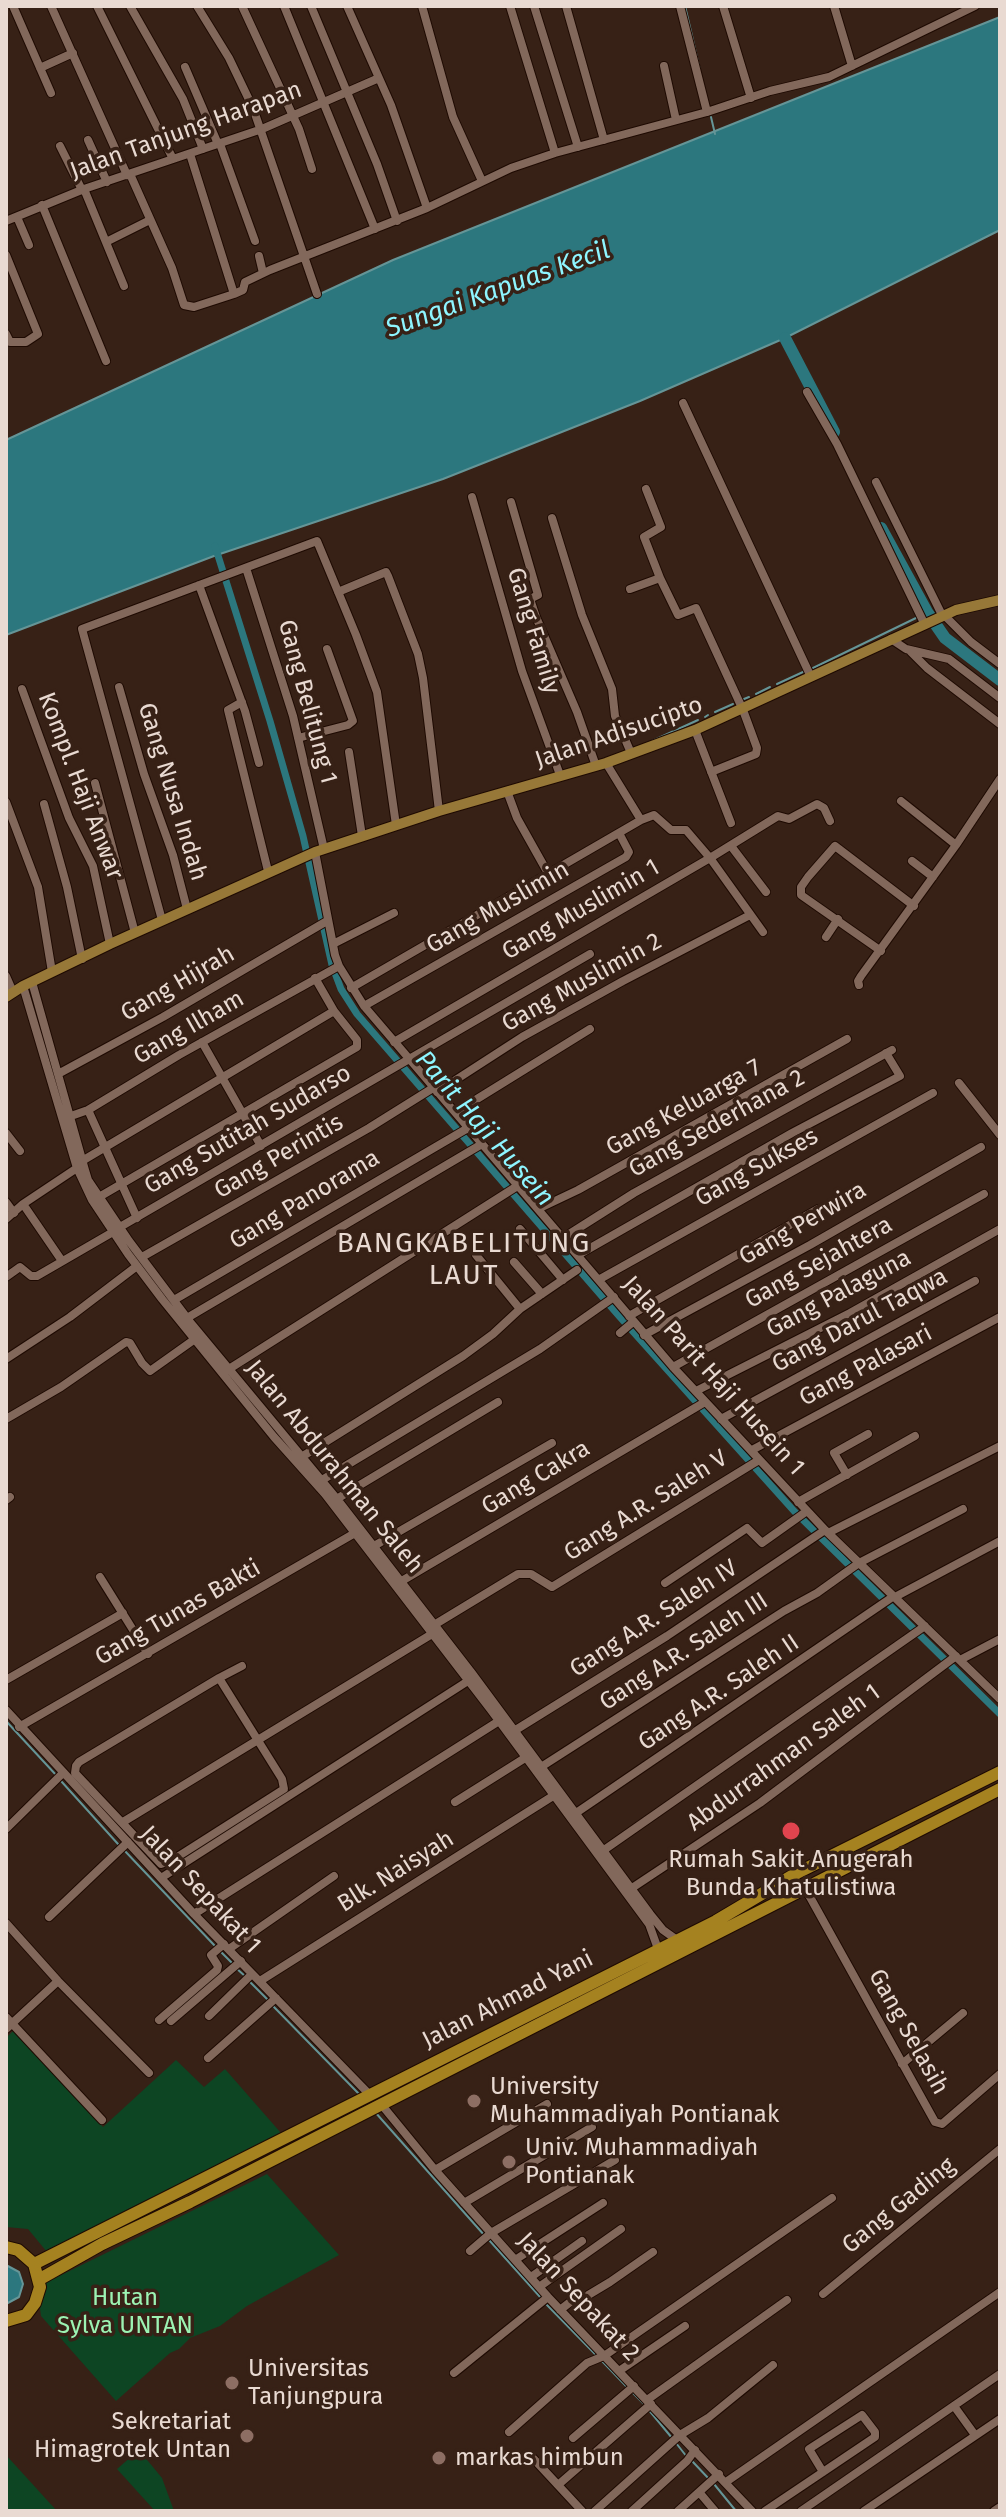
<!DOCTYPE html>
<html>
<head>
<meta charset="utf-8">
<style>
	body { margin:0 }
	#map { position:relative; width:1006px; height:2517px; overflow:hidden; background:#372116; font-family:"Fira Sans",sans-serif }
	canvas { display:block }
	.frame { position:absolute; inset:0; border:8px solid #e9dad2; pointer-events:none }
</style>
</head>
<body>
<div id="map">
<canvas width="1006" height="2517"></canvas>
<div class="frame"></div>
</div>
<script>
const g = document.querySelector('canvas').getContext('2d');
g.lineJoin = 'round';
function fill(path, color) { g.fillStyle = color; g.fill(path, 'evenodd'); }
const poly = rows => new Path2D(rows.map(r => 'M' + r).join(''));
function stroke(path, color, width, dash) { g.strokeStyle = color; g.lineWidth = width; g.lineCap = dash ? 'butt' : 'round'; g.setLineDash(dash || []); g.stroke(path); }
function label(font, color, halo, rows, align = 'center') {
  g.font = font + ' "Fira Sans",sans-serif'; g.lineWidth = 7; g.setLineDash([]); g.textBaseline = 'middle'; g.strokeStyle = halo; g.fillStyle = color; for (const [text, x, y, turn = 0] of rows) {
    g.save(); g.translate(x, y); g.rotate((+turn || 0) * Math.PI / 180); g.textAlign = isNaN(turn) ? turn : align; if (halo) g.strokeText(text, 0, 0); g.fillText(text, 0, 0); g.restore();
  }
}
const green = poly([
	[13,2031,103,2127,176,2060,204,2087,225,2069,281,2133,47,2252,28,2229,6,2227,6,2038],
	[267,2174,339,2255,247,2306,220,2326,190,2338,179,2349,170,2353,116,2401,41,2316,39,2301,45,2283],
	[139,2450,162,2478,174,2511,155,2511,117,2469],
	[6,2455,57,2511,6,2511]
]);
const water = poly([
	[1000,17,1000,230,785,338,640,401,443,479,214,556,6,635,6,440,393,260,1000,17],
	[6,2265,19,2272,23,2284,19,2297,6,2304,6,2265]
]);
const stream = poly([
	[685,6,700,70],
	[711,117,715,134],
	[926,613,927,612],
	[813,668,916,618],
	[777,684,803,672],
	[756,694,770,687],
	[744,699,749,697],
	[715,712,733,704],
	[705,717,708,715],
	[652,741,698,720],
	[6,1721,57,1776],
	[61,1781,118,1844],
	[123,1849,215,1946],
	[219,1950,232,1963],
	[236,1968,246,1977],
	[250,1982,268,2000],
	[272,2005,360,2095],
	[375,2112,485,2236],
	[489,2240,541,2298],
	[545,2303,596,2355],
	[601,2360,627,2387],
	[632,2392,644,2404],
	[648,2409,672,2438],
	[676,2443,687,2457],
	[692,2461,710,2480],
	[714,2484,736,2511]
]);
const canal = poly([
	[215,546,270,721,303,836,332,965,341,989,357,1014,619,1316,794,1511,1000,1714]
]);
const river = poly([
	[785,338,834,432],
	[881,528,927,612,945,638,1000,680]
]);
const minor = poly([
	[13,6,51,93],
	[51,6,127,175],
	[97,6,173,159],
	[130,6,183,99,203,149],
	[197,6,229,58,253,108,317,294],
	[242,6,299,129,312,169],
	[284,6,375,229],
	[311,6,377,164,397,221],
	[347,6,391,105,427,208],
	[422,6,453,117,482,181],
	[510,6,555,153],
	[534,6,578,147],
	[566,6,604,140],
	[680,6,707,112],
	[723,6,751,98],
	[834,6,852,66],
	[664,66,676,120],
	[185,67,218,144],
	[40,68,73,53],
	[88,140,107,182],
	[220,144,255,241],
	[60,146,82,190],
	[190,154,234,294],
	[130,174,172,268,184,305,194,307,234,294,243,290,245,282,270,270,427,208,511,168,555,153,707,112,770,91,829,77,975,6],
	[84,189,124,286],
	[42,205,106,361],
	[17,217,29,245],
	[6,221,84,189,262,129,379,78],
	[106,242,150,220],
	[6,255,38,334,26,342,10,342,6,334],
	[259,256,263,273],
	[807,392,837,444,925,625],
	[683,403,811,677],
	[876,482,943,617],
	[646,489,661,527,644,537,660,578,678,615,696,608,743,710,757,748,756,754,711,772],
	[472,497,522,671,560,775],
	[511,502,538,595,530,599,536,617,577,712,596,766],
	[552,518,582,615,612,689,615,716,631,753],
	[246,568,293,716,324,849],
	[199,585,245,711,259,763],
	[630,589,660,578],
	[338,592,386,572,388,576,418,654,423,678,439,811],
	[945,616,971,642,1000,664],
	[891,639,906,649,949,659,1000,698],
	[911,652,927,668,1000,724],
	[119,687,144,774,173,855,187,909],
	[22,689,69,818,93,866,110,944],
	[242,702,228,710,268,871],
	[695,730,731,823],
	[298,738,348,725,353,721,327,649],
	[349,752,362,836],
	[95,783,135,933],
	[507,791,517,818,549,875],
	[901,801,956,845],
	[6,802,38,887,52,972],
	[44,804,67,887,82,959],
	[731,846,766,892],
	[315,852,335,955,339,966,364,1006,673,1367,825,1530,1000,1699],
	[912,861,933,877],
	[162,920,82,629,317,541,356,635,377,692,396,825],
	[763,932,710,858,778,816,789,819,817,804,824,808,830,821],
	[826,937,838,919],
	[333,944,394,913],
	[881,951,801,895,801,887,808,877,835,846,914,906],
	[6,976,13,992],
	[32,982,85,1170,88,1180,129,1241,190,1322,337,1499,471,1672,650,1914,663,1930,677,1940],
	[859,985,858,981,861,976,956,845,1000,779],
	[23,986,77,1168,92,1200,128,1254,162,1299,274,1437,325,1494,491,1710,649,1924,658,1949],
	[351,988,641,820,606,763],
	[364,1006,626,857,629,852,619,833],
	[202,1042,261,1146],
	[394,1042,710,858,686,830,671,830,654,815,641,820],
	[58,1074,163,1017,327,921],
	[959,1083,1000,1135],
	[437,1092,522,1037,623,981,750,915],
	[88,1110,137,1218],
	[456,1112,590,1029],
	[71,1116,88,1110,179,1055,339,966],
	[6,1133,20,1151],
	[82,1161,334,1011],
	[99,1197,357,1047,357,1040,334,1011,315,978],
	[6,1202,14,1213],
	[23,1204,62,1261],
	[540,1208,578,1190,847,1039],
	[6,1219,23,1204,77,1168],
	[120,1227,590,954],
	[520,1229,563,1280],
	[563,1238,634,1193,892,1050],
	[476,1255,520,1309],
	[578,1255,792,1133,900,1076,886,1053],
	[142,1257,369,1128,433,1088],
	[514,1262,542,1294],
	[6,1277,20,1267,31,1276,37,1276,113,1232],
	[600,1279,933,1093],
	[174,1300,468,1128],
	[629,1316,818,1209],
	[187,1318,482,1144],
	[620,1333,633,1322],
	[644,1335,810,1245,981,1147],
	[6,1359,70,1317,137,1266],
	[673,1367,984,1194],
	[229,1369,519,1185],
	[696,1391,850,1313,1000,1229],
	[6,1419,61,1387,126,1342,130,1343,142,1363,150,1371,195,1339],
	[721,1419,975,1281],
	[752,1450,1000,1317],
	[303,1456,463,1356,493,1334,520,1309,577,1270],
	[847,1475,834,1453,868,1434],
	[322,1480,540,1349,614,1297],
	[6,1500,10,1497],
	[335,1500,498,1402],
	[798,1502,915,1436],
	[828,1533,1000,1446],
	[374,1546,552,1443],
	[100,1577,148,1654],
	[400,1582,705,1402],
	[665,1583,747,1528,762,1543,807,1511],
	[895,1597,1000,1541],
	[434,1625,518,1574,531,1574,552,1587,759,1460],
	[960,1660,1000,1639],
	[219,1678,282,1779,284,1789,171,1861,161,1864,75,1773,76,1766,79,1762,219,1678,242,1666],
	[6,1680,123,1613],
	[6,1710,194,1914,369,2094],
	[19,1727,355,1533],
	[514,1731,667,1636,825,1530],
	[541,1767,784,1611,817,1593,859,1563,963,1509],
	[455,1802,525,1758],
	[576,1813,894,1596],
	[123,1822,432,1634],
	[6,1829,63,1773],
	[604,1850,925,1626],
	[161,1878,468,1681],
	[632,1888,760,1803,956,1656],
	[805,1888,935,2122,942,2124,1000,2074],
	[194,1914,499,1721],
	[49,1917,128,1842],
	[6,1923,58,1981,149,2073],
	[229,1949,334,1876],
	[260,1981,553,1796],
	[209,2016,252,1974],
	[6,2017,102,2120],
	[159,2020,217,1970,218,1966,211,1955,224,1944],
	[171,2021,241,1961],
	[6,2029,58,1981],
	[208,2058,276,1998],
	[902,2064,963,2013],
	[381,2104,435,2170,548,2297,752,2511],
	[435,2170,547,2104],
	[464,2203,592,2127],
	[470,2251,491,2233,615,2160],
	[515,2260,603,2203],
	[531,2277,582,2241],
	[539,2287,621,2229],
	[823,2294,1000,2149],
	[560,2310,578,2296,580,2300,610,2282,653,2252],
	[619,2371,685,2326],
	[454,2373,548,2297],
	[647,2400,787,2300],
	[954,2406,975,2435],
	[509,2432,587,2363,604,2356,832,2198],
	[573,2438,634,2386],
	[531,2456,582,2511],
	[726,2482,1000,2292],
	[558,2485,651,2404],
	[699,2492,715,2511],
	[595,2511,680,2435,708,2418,773,2365],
	[632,2511,687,2461,695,2450],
	[678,2511,719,2474],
	[765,2511,823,2472,875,2437,875,2432,862,2415,809,2449,823,2472],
	[801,2511,1000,2374],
	[864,2511,1000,2419],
	[994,2511,1000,2507]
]);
const major = poly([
	[6,997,23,986,110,944,315,852,439,811,606,763,695,730,956,610,1000,600]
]);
const highway = poly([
	[6,2247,18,2250,34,2264,40,2287,35,2303,26,2315,6,2321],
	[34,2264,716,1921,797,1873,1000,1772],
	[40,2279,102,2244,190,2202,1000,1789]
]);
const markers = [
	[791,1831,10,"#e0444e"],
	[474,2101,8,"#8d6e63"],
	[509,2162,8,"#8d6e63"],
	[232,2383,8,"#8d6e63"],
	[247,2436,8,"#8d6e63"],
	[439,2458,8,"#8d6e63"]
];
const streetNames = [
	["Jalan Tanjung Harapan",186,131,-20],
	["Gang Family",533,631,73],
	["Gang Belitung 1",307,702,75],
	["Jalan Adisucipto",619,733,-19],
	["Kompl. Haji Anwar",80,786,69],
	["Gang Nusa Indah",172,792,73],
	["Gang Muslimin",498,908,-30],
	["Gang Muslimin 1",581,910,-30],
	["Gang Muslimin 2",582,983,-29],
	["Gang Hijrah",178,984,-30],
	["Gang Ilham",189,1028,-30],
	["Gang Keluarga 7",684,1108,-29],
	["Gang Sederhana 2",717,1124,-29],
	["Gang Sutitah Sudarso",248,1130,-30],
	["Gang Perintis",279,1157,-30],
	["Gang Sukses",757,1168,-29],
	["Gang Panorama",305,1200,-31],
	["Gang Perwira",803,1224,-30],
	["Gang Sejahtera",819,1263,-29],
	["Gang Palaguna",839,1294,-28],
	["Gang Darul Taqwa",860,1321,-28],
	["Gang Palasari",866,1366,-28],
	["Jalan Parit Haji Husein 1",713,1376,48],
	["Jalan Abdurahman Saleh",334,1467,51],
	["Gang Cakra",536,1478,-31],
	["Gang A.R. Saleh V",646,1506,-32],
	["Gang Tunas Bakti",178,1613,-30],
	["Gang A.R. Saleh IV",654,1619,-33],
	["Gang A.R. Saleh III",684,1652,-33],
	["Gang A.R. Saleh II",719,1693,-34],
	["Abdurrahman Saleh 1",784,1758,-36],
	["Blk. Naisyah",396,1872,-32],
	["Jalan Sepakat 1",200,1890,47],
	["Jalan Ahmad Yani",508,2000,-27],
	["Gang Selasih",908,2032,61],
	["Gang Gading",899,2206,-39],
	["Jalan Sepakat 2",578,2297,47]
];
const poiNames = [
	["Rumah Sakit Anugerah",791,1860,"center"],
	["Bunda Khatulistiwa",791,1888,"center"],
	["University",490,2087],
	["Muhammadiyah Pontianak",490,2115],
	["Univ. Muhammadiyah",525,2148],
	["Pontianak",525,2176],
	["Universitas",248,2369],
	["Tanjungpura",248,2397],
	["Sekretariat",231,2422,"right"],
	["Himagrotek Untan",231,2450,"right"],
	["markas himbun",455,2458]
];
const parkNames = [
	["Hutan",125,2298],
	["Sylva UNTAN",125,2326]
];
const waterNames = [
	["Sungai Kapuas Kecil",498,290,-20],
	["Parit Haji Husein",484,1129,49]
];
const quarterNames = [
	["BANGKABELITUNG",464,1244],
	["LAUT",464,1276]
];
fill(green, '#0d4523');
fill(water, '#2c777e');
stroke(water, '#659597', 2);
stroke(stream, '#659597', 2);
stroke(canal, '#2c777e', 7);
stroke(river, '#2c777e', 12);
stroke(minor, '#1e0a02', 10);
stroke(major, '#1e0a02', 12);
stroke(highway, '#1e0a02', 14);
stroke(minor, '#82685b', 8);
stroke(major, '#977838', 10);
stroke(highway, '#a58220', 12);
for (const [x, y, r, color] of markers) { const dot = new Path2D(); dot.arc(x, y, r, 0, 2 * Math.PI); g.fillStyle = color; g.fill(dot); stroke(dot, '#372116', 3); }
label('24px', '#e9dad2', '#372116', streetNames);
label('24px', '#e9dad2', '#372116', poiNames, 'left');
label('24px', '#9cf3b3', '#372116', parkNames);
label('italic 26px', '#8ef5ff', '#372116', waterNames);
g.letterSpacing = '2px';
label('28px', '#e9dad2', '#372116', quarterNames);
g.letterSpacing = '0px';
</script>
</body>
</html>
